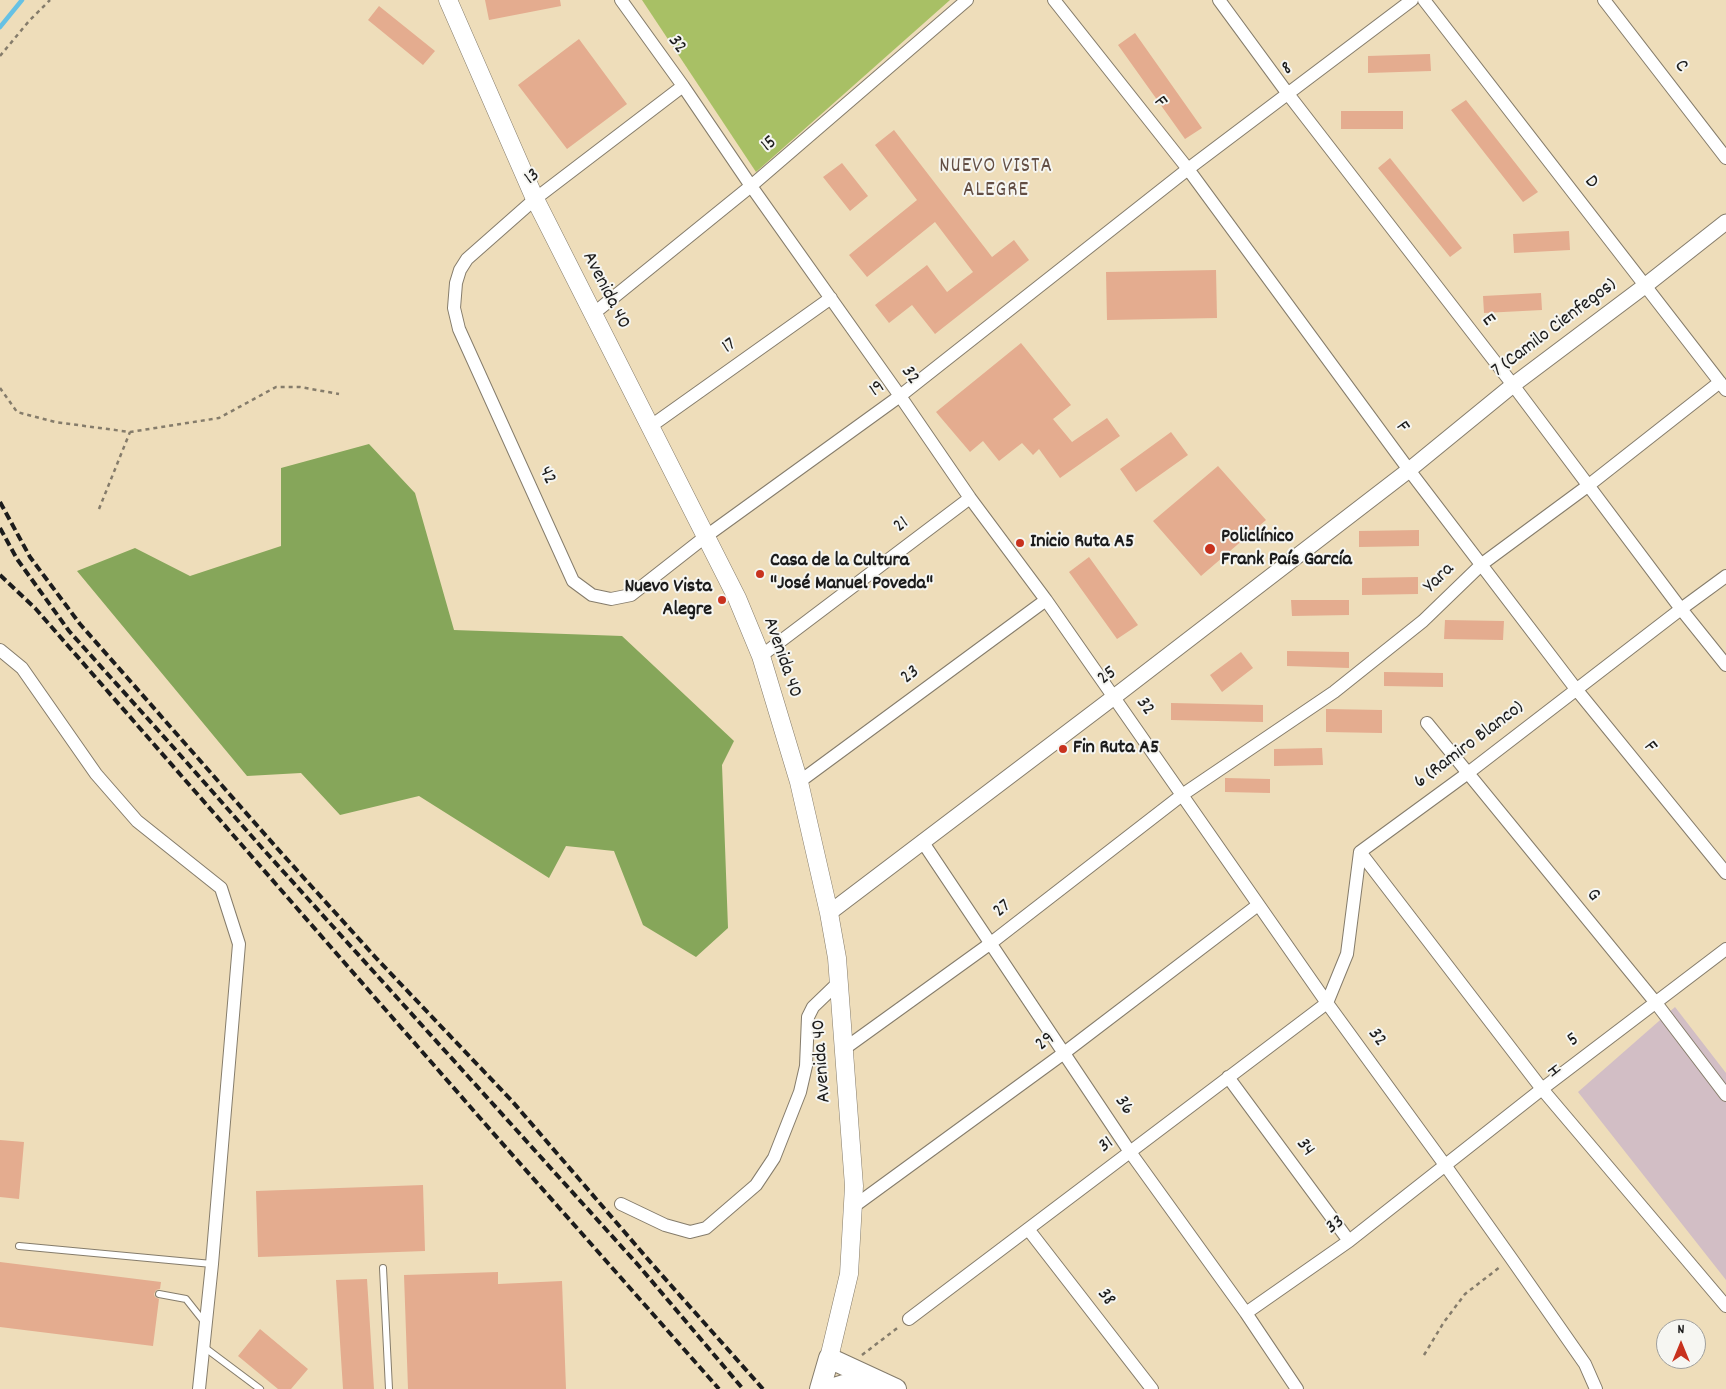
<!DOCTYPE html>
<html>
<head>
<meta charset="utf-8">
<style>
	body { margin:0 }
	#map { position:relative; width:1726px; height:1389px; overflow:hidden; background:#eeddba; font-family:Dekko,sans-serif }
	canvas { display:block }
	.north { position:absolute; left:1656px; top:1319px; width:50px; height:50px; box-sizing:border-box; background:#f6f6f2; border:1px solid #9f9f9c; border-radius:50%; rotate:0deg; font-size:14px; font-weight:700; line-height:20px; text-align:center; color:#1c1c1c }
	.north::after { content:''; display:block; margin:auto; width:18px; height:22px; background:#c8321e; clip-path:polygon(50% 0,100% 100%,50% 72%,0 100%) }
</style>
</head>
<body>
<div id="map">
<canvas width="1726" height="1389"></canvas>
<div class="north">N</div>
</div>
<script>
const g = document.querySelector('canvas').getContext('2d');
g.lineJoin = 'round';
function fill(path, color) { g.fillStyle = color; g.fill(path, 'evenodd'); }
const poly = rows => new Path2D(rows.map(r => 'M' + r).join(''));
function stroke(path, color, width, dash) { g.strokeStyle = color; g.lineWidth = width; g.lineCap = dash ? 'butt' : 'round'; g.setLineDash(dash || []); g.stroke(path); }
function label(font, color, halo, rows, align = 'center') {
  g.font = font + ' Dekko,sans-serif'; g.lineWidth = 4; g.setLineDash([]); g.textBaseline = 'middle'; g.strokeStyle = halo; g.fillStyle = color; for (const [text, x, y, turn = 0] of rows) {
    g.save(); g.translate(x, y); g.rotate((+turn || 0) * Math.PI / 180); g.textAlign = isNaN(turn) ? turn : align; if (halo) g.strokeText(text, 0, 0); g.fillText(text, 0, 0); g.restore();
  }
}
const industrial = poly([
	[1675,1007,1726,1073,1726,1280,1578,1092]
]);
const green = poly([
	[642,0,950,0,756,172]
]);
const forest = poly([
	[369,444,415,493,454,630,622,636,734,741,722,765,728,928,696,957,643,925,614,851,566,846,549,878,419,796,340,815,301,773,247,776,77,571,135,548,190,576,281,546,281,468]
]);
const stream = poly([
	[0,27,22,0]
]);
const building = poly([
	[485,0,560,0,561,6,489,20],
	[379,6,435,51,423,65,368,20],
	[1135,33,1202,128,1185,139,1118,45],
	[579,39,627,104,567,149,518,85],
	[1430,54,1431,71,1368,73,1368,56],
	[1466,100,1538,192,1523,202,1451,110],
	[1341,111,1403,111,1403,129,1341,129],
	[894,130,992,257,1014,240,1029,260,935,334,912,305,889,323,875,305,927,265,947,292,973,272,935,222,867,277,849,255,917,200,875,145],
	[1390,158,1462,248,1450,257,1378,168],
	[842,163,868,196,850,211,823,177],
	[1569,231,1570,250,1514,253,1513,234],
	[1216,270,1217,318,1107,320,1106,272],
	[1541,293,1542,310,1484,313,1483,296],
	[1021,343,1071,405,1053,419,1072,442,1107,418,1120,436,1060,478,1039,449,1033,455,1022,443,999,461,983,441,970,452,936,412],
	[1171,432,1188,455,1136,492,1120,469],
	[1218,466,1266,520,1201,576,1153,521],
	[1419,530,1419,546,1359,547,1359,531],
	[1089,557,1138,625,1117,639,1069,572],
	[1418,577,1418,594,1362,595,1362,578],
	[1291,600,1349,600,1349,615,1292,616],
	[1445,620,1504,621,1503,640,1444,639],
	[1287,651,1349,652,1349,668,1287,666],
	[1241,652,1253,668,1222,692,1210,675],
	[1384,672,1443,673,1443,687,1384,686],
	[1171,703,1263,705,1263,722,1171,720],
	[1326,709,1382,710,1382,733,1326,732],
	[1322,748,1323,765,1274,766,1274,749],
	[1225,778,1270,779,1270,793,1225,792],
	[0,1140,24,1142,19,1199,0,1197],
	[423,1185,425,1251,258,1257,256,1191],
	[0,1262,161,1282,160,1289,156,1290,154,1294,155,1297,159,1299,153,1346,0,1327],
	[498,1272,498,1284,562,1281,566,1389,408,1389,404,1275],
	[367,1279,374,1389,343,1389,336,1280],
	[260,1329,308,1369,291,1389,278,1389,238,1356]
]);
const path = poly([
	[0,56,29,21,50,0],
	[0,388,17,412,55,422,130,432,219,418,276,387,300,387,339,394],
	[99,509,130,432],
	[862,1355,900,1326],
	[1424,1355,1444,1322,1465,1294,1500,1267]
]);
const service = poly([
	[19,1246,212,1264],
	[383,1268,389,1389],
	[159,1294,186,1299,205,1323],
	[204,1347,260,1389]
]);
const minor = poly([
	[621,0,683,86,751,186,900,396,970,498,1046,600,1327,1003,1445,1165,1511,1258,1585,1364,1596,1389],
	[1054,0,1188,169,1409,470,1576,689,1726,873],
	[1219,0,1288,94,1513,385,1681,609,1726,665],
	[1424,0,1726,390],
	[1604,0,1726,158],
	[683,86,535,199,467,259,460,270,456,283,454,308,459,329,573,581,592,595,611,599,631,595,705,537,900,396,1188,169,1412,0],
	[593,314,751,186,967,0],
	[651,426,831,298],
	[0,650,22,668,96,774,137,821,221,888,239,944,212,1264,199,1389],
	[761,656,970,498],
	[1427,723,1656,1003,1726,1095],
	[799,782,1046,600],
	[922,841,1130,1152,1246,1313,1297,1389],
	[1360,852,1542,1089,1726,1306],
	[844,1049,991,943,1182,795,1334,692,1423,621,1482,564,1589,485,1720,382],
	[1228,1077,1349,1241],
	[621,1204,665,1225,690,1232,706,1228,756,1185,774,1158,800,1092,806,1066,808,1017,813,1007,839,982],
	[853,1207,1064,1053,1258,905],
	[1028,1229,1152,1389],
	[1246,1313,1349,1241,1542,1089,1726,949],
	[909,1319,1327,1003,1347,954,1360,852,1468,773,1681,609,1726,576]
]);
const tertiary = poly([
	[829,913,1114,697,1409,470,1513,385,1646,285,1726,222]
]);
const secondary = poly([
	[448,0,535,199,737,598,761,656,799,782,829,913,837,958,854,1186,849,1274,829,1358]
]);
const primary = poly([
	[820,1389,829,1358,896,1389],
	[831,1389,850,1383,876,1383]
]);
const rail = poly([
	[0,502,30,557,80,624,276,847,377,959,512,1101,652,1264,763,1389],
	[0,528,17,559,69,631,174,748,263,849,639,1266,743,1389],
	[0,575,35,608,487,1126,719,1389]
]);
const markers = [
	[1020,543,5,"#c8321e"],
	[1210,549,6,"#c8321e"],
	[760,574,5,"#c8321e"],
	[722,600,5,"#c8321e"],
	[1063,749,5,"#c8321e"]
];
const streetNames = [
	["32",676,45,54],
	["C",1680,67,52],
	["8",1288,70,-37],
	["F",1159,103,52],
	["15",770,145,-41],
	["13",533,178,-38],
	["D",1590,183,52],
	["Avenida 40",605,291,63],
	["E",1487,321,52],
	["7 (Camilo Cienfegos)",1555,329,-37],
	["17",730,347,-35],
	["32",909,376,55],
	["19",878,390,-36],
	["F",1401,428,54],
	["42",546,476,66],
	["21",902,526,-37],
	["Yara",1440,579,-45],
	["Avenida 40",781,658,71],
	["23",911,676,-36],
	["25",1108,677,-37],
	["32",1144,707,56],
	["6 (Ramiro Blanco)",1470,746,-37],
	["F",1649,748,51],
	["G",1592,896,51],
	["27",1003,910,-38],
	["32",1376,1038,54],
	["5",1574,1041,-37],
	["29",1046,1043,-36],
	["Avenida 40",823,1061,-94],
	["H",1552,1072,52],
	["36",1123,1106,56],
	["31",1107,1146,-37],
	["34",1304,1148,54],
	["33",1336,1226,-37],
	["38",1105,1298,52]
];
const poiNames = [
	["Policlínico",1221,538],
	["Frank País García",1221,561],
	["Inicio Ruta A5",1030,543],
	["Casa de la Cultura",770,562],
	["\"José Manuel Poveda\"",770,585],
	["Nuevo Vista",712,588,"right"],
	["Alegre",712,611,"right"],
	["Fin Ruta A5",1073,749]
];
const neighbourhoodNames = [
	["NUEVO VISTA",996,168],
	["ALEGRE",996,192]
];
fill(industrial, '#d2bec5');
fill(green, '#a8c065');
fill(forest, '#86a65a');
stroke(stream, '#66c1e4', 4.5);
fill(building, '#e4ac8f');
stroke(service, '#857c6b', 8);
stroke(minor, '#857c6b', 14);
stroke(tertiary, '#857c6b', 17);
stroke(secondary, '#857c6b', 19);
stroke(primary, '#857c6b', 22);
stroke(path, '#857c6b', 2.5, [4, 4]);
stroke(service, '#fff', 6);
stroke(minor, '#fff', 12);
stroke(tertiary, '#fff', 15);
stroke(secondary, '#fff', 18);
stroke(primary, '#fff', 20);
stroke(rail, '#1c1c1c', 4, [8, 4]);
for (const [x, y, r, color] of markers) { const dot = new Path2D(); dot.arc(x, y, r, 0, 2 * Math.PI); g.fillStyle = color; g.fill(dot); stroke(dot, '#f6f6f2', 2); }
label('20px', '#1c1c1c', '#f6f6f2', streetNames);
label('bold 20px', '#1c1c1c', '#f6f6f2', poiNames, 'left');
g.letterSpacing = '1px';
label('21px', '#624e44', '#f6f6f2', neighbourhoodNames);
g.letterSpacing = '0px';
</script>
</body>
</html>
